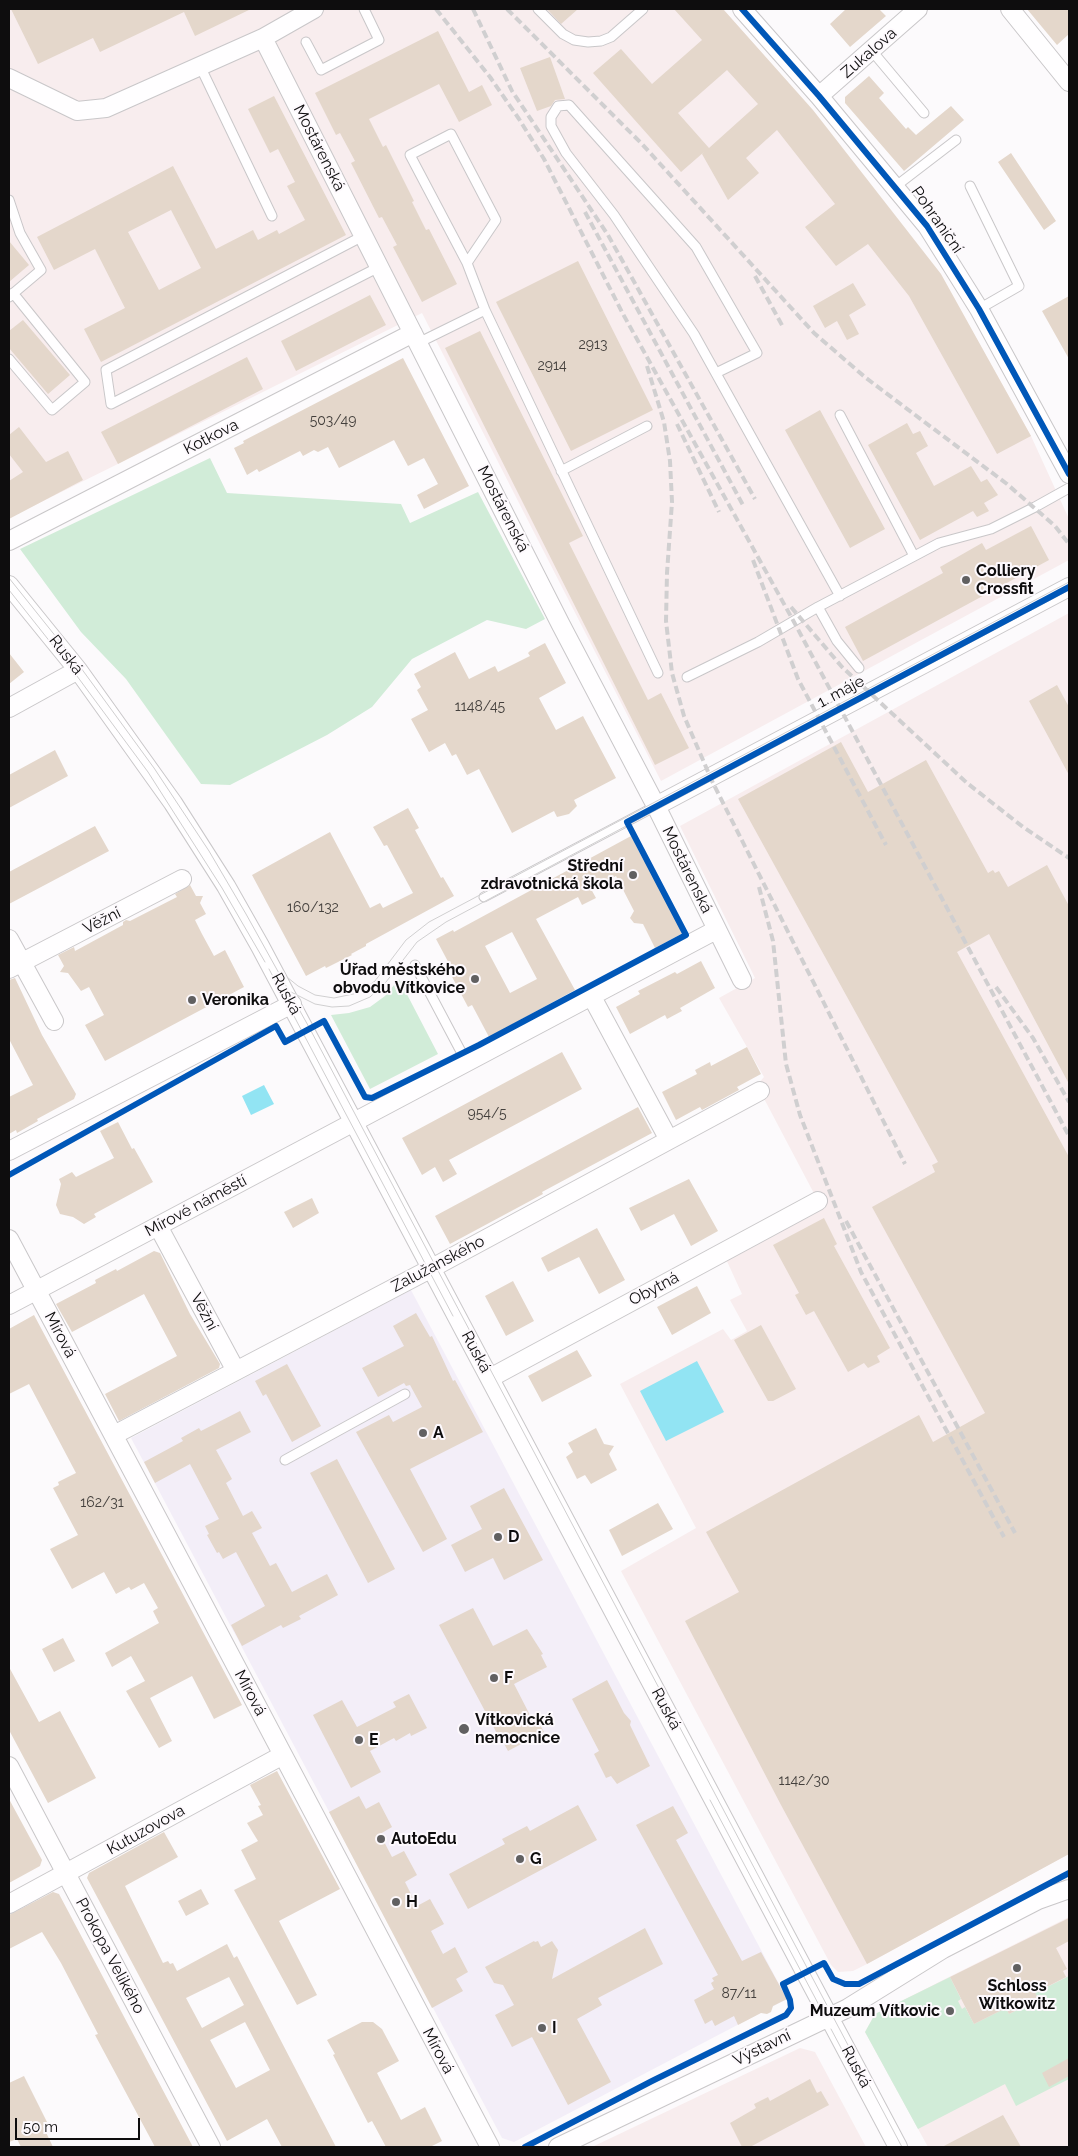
<!DOCTYPE html>
<html>
<head>
<meta charset="utf-8">
<style>
	body { margin:0 }
	#map { position:relative; width:1078px; height:2156px; overflow:hidden; background:#fcfafc; font-family:Raleway,sans-serif }
	canvas { display:block }
	.frame { position:absolute; inset:0; border:10px solid #0e0d0e; pointer-events:none }
	.scale { position:absolute; left:15px; top:2118px; width:125px; height:22px; box-sizing:border-box; border:2px solid #0e0d0e; border-top:0; padding-left:6px; font-size:15px; line-height:18px; white-space:nowrap; color:#0e0d0e; -webkit-text-stroke:4px #fdf9fd; paint-order:stroke }
</style>
</head>
<body>
<div id="map">
<canvas width="1078" height="2156"></canvas>
<div class="frame"></div>
<div class="scale">50 m</div>
</div>
<script>
const g = document.querySelector('canvas').getContext('2d');
g.lineJoin = 'round';
function fill(path, color) { g.fillStyle = color; g.fill(path, 'evenodd'); }
const poly = rows => new Path2D(rows.map(r => 'M' + r).join(''));
function stroke(path, color, width, dash) { g.strokeStyle = color; g.lineWidth = width; g.lineCap = dash ? 'butt' : 'round'; g.setLineDash(dash || []); g.stroke(path); }
function label(font, color, halo, rows, align = 'center') {
  g.font = font + ' Raleway,sans-serif'; g.lineWidth = 4; g.setLineDash([]); g.textBaseline = 'middle'; g.strokeStyle = halo; g.fillStyle = color; for (const [text, x, y, turn = 0] of rows) {
    g.save(); g.translate(x, y); g.rotate((+turn || 0) * Math.PI / 180); g.textAlign = isNaN(turn) ? turn : align; if (halo) g.strokeText(text, 0, 0); g.fillText(text, 0, 0); g.restore();
  }
}
const industrial = poly([
	[9,9,723,9,814,112,942,277,1031,436,1069,519,1069,560,661,781,422,313,9,518],
	[1069,613,1069,1854,867,1964,853,1971,838,1972,831,1965,621,1571,696,1528,620,1384,723,1329,731,1340,747,1331,730,1300,742,1294,725,1257,818,1201,760,1091,757,1085,764,1077,719,998,755,978,680,826],
	[1069,1917,1069,2147,928,2147,865,2032,875,2014],
	[800,2048,815,2052,866,2147,592,2147]
]);
const medical = poly([
	[411,1290,787,1999,514,2142,502,2138,131,1438]
]);
const green = poly([
	[210,458,227,493,401,504,410,523,478,492,545,619,526,629,487,620,412,659,372,707,327,735,230,785,201,784,126,679,81,632,20,549],
	[399,979,438,1054,370,1089,331,1015,349,1013,370,1007,385,996],
	[1069,1976,1069,2079,1016,2106,1005,2084,918,2129,865,2032,875,2014,950,1977,961,1999,958,2001,962,2009,965,2007,974,2024,1006,2008,1009,2014,1038,2000,1035,1993]
]);
const water = poly([
	[264,1085,274,1104,251,1115,242,1096],
	[697,1361,724,1412,666,1441,640,1391]
]);
const building = poly([
	[11,9,251,9,195,36,184,12,100,52,93,38,38,64],
	[547,9,578,9,561,24],
	[674,9,723,9,813,110,941,274,1031,436,997,454,909,296,868,244,836,266,805,227,835,204,777,130,746,158,759,173,728,200,702,154,704,152,681,172,593,73,621,49,652,84,702,40],
	[727,70,758,104,709,148,678,113],
	[846,9,879,9,886,16,850,47,830,24],
	[1027,9,1069,9,1069,34,1057,45],
	[438,31,469,92,482,85,492,105,459,122,439,84,369,119,383,147,386,145,414,201,412,202,426,230,429,229,457,284,422,302,393,247,397,245,382,217,379,218,351,163,355,161,340,133,336,135,315,93],
	[550,57,565,99,555,100,551,106,537,111,520,68],
	[869,76,884,93,879,98,906,129,908,127,916,135,951,106,964,120,904,171,845,103,845,97],
	[274,96,346,235,101,362,84,329,125,308,95,249,54,270,37,237,173,166,216,249,253,230,258,240,277,230,279,234,305,220,287,186,295,182,278,149,270,153,248,109],
	[171,210,201,268,159,290,128,232],
	[1011,153,1056,221,1044,230,998,162],
	[9,241,29,265,9,282],
	[578,261,653,410,571,451,496,302],
	[853,283,866,305,849,315,859,334,847,340,837,321,825,328,813,306],
	[370,295,386,325,296,371,281,341],
	[1069,296,1069,359,1042,311],
	[23,320,70,375,48,394,9,348,9,331],
	[480,331,583,536,569,543,648,700,661,693,689,748,655,765,445,348],
	[247,357,263,389,118,464,101,432],
	[403,358,469,486,424,509,417,495,438,484,424,458,408,466,394,440,339,468,328,447,318,452,314,450,303,456,300,451,259,472,257,469,247,475,234,448,244,443,243,441],
	[820,410,885,529,850,548,785,430],
	[907,423,913,434,920,431,928,446,916,453,934,486,971,466,981,482,987,479,998,495,984,503,989,511,977,517,973,511,920,540,868,445],
	[19,427,46,462,68,451,83,480,9,519,9,481,23,472,9,454,9,435],
	[1031,526,1049,560,863,661,845,627,943,573,940,567,982,543,986,550],
	[545,643,566,683,539,698,556,730,583,716,616,778,574,800,577,806,569,814,557,817,554,811,512,833,479,769,467,775,456,754,452,756,445,743,429,752,411,719,428,710,417,690,421,687,414,674,455,652,469,679,495,666,498,672,530,656,528,653,530,651],
	[9,653,24,672,9,684],
	[1057,685,1069,707,1069,775,1029,701],
	[841,742,868,792,926,760,988,873,993,870,995,873,999,871,1008,887,1047,865,1069,906,1069,1084,989,934,957,952,1069,1157,1069,1854,867,1964,781,1805,685,1621,739,1592,706,1532,919,1415,933,1442,985,1413,872,1207,935,1172,932,1165,938,1162,738,799],
	[55,750,68,776,9,808,9,775],
	[408,808,419,828,415,830,441,878,443,877,454,896,366,944,366,946,351,954,352,955,326,968,325,966,306,976,252,875,330,832,370,908,380,903,383,908,413,893,387,845,384,846,373,827],
	[95,826,109,851,9,904,9,872],
	[631,836,644,861,647,860,672,907,669,908,683,933,655,948,643,924,634,923,630,918,634,911,616,876,591,889,596,898,582,905,578,897,536,919,575,990,489,1037,472,1005,468,1007,450,973,453,971,436,939,453,930,454,932],
	[512,932,537,979,510,993,485,946],
	[190,885,196,896,203,896,200,903,206,914,195,920,202,934,214,956,225,950,244,987,105,1061,85,1025,104,1015,89,987,81,991,68,973,60,972,64,966,58,955,74,947,75,951,123,925,123,922,126,920,130,921,177,897,175,894],
	[701,961,715,988,680,1008,682,1011,667,1019,665,1015,630,1034,616,1007,640,994,638,991,675,972,677,974],
	[15,978,42,1035,76,1094,74,1099,37,1119,38,1121,17,1133,16,1130,9,1134,9,1097,33,1085,9,1039,9,980],
	[747,1047,761,1074,737,1087,739,1090,702,1110,700,1107,676,1120,662,1092,697,1074,695,1070,710,1062,711,1066],
	[562,1052,582,1089,449,1160,457,1174,443,1182,435,1167,422,1175,402,1138],
	[638,1107,652,1133,542,1192,543,1194,450,1244,435,1216],
	[118,1122,132,1149,134,1148,153,1182,94,1214,96,1217,84,1224,73,1217,60,1214,56,1205,61,1184,59,1179,72,1172,76,1177,114,1158,100,1131],
	[689,1179,718,1231,691,1246,674,1214,641,1231,629,1208],
	[312,1198,319,1213,293,1228,284,1212],
	[824,1218,837,1244,834,1246,890,1348,877,1356,880,1362,868,1368,864,1363,848,1372,814,1311,806,1315,795,1295,799,1293,773,1245],
	[597,1228,625,1280,599,1294,579,1257,548,1272,541,1258],
	[154,1251,160,1253,190,1314,220,1364,219,1368,119,1421,105,1394,177,1356,144,1294,72,1332,56,1304,96,1283,95,1280,116,1269,117,1271],
	[513,1281,534,1321,506,1336,485,1296],
	[697,1286,711,1313,672,1335,657,1307],
	[416,1313,430,1337,432,1336,453,1381,455,1380,483,1432,410,1469,447,1539,423,1552,356,1432,389,1415,393,1422,422,1407,410,1385,406,1386,404,1383,378,1397,362,1368,404,1346,393,1326],
	[34,1315,242,1705,214,1719,192,1676,150,1698,172,1741,159,1748,126,1691,145,1681,131,1656,112,1667,105,1653,159,1623,153,1611,158,1608,144,1583,131,1590,129,1587,116,1594,104,1572,72,1589,50,1549,78,1535,53,1488,59,1485,58,1482,76,1473,29,1384,9,1394,9,1329],
	[761,1325,796,1389,773,1401,768,1401,734,1340],
	[577,1350,592,1376,542,1402,528,1376],
	[287,1364,321,1426,292,1442,266,1394,263,1396,255,1381],
	[240,1411,251,1432,216,1450,232,1479,226,1483,243,1516,252,1511,262,1528,252,1533,270,1566,276,1563,292,1592,327,1574,338,1595,299,1616,301,1619,283,1628,281,1625,242,1646,231,1625,265,1606,236,1552,223,1559,219,1552,217,1553,207,1535,209,1534,205,1526,219,1519,190,1464,155,1483,144,1462,183,1441,181,1438,199,1428,201,1431],
	[596,1428,604,1444,614,1446,609,1454,617,1470,591,1484,585,1475,577,1479,566,1457,573,1452,568,1443],
	[337,1459,395,1569,368,1583,310,1473],
	[504,1488,543,1560,504,1580,493,1558,465,1572,451,1545,482,1529,470,1506],
	[658,1503,673,1529,622,1556,609,1530],
	[473,1608,493,1646,527,1629,543,1654,541,1655,547,1667,514,1684,534,1723,538,1721,544,1732,508,1751,502,1740,501,1741,439,1625],
	[63,1638,75,1661,54,1672,42,1649],
	[9,1667,39,1722,60,1711,96,1778,48,1803,9,1730],
	[607,1680,624,1713,631,1721,630,1725,650,1766,617,1784,611,1776,606,1778,594,1754,599,1751,572,1699],
	[409,1694,427,1728,411,1736,410,1733,396,1741,394,1738,370,1751,381,1772,351,1788,313,1715,342,1700,357,1727,396,1707,393,1702],
	[277,1771,340,1889,279,1921,317,1995,297,2005,234,1890,256,1879,241,1850,258,1841,247,1823,263,1815,258,1806,261,1805,250,1785],
	[359,1796,366,1809,379,1802,392,1827,380,1834,392,1857,404,1851,417,1875,405,1882,417,1906,430,1899,444,1924,431,1931,443,1954,455,1947,468,1972,456,1979,463,1991,432,2008,329,1812],
	[9,1799,42,1860,40,1866,9,1883],
	[578,1805,597,1840,468,1909,449,1874,505,1844,502,1839,527,1826,530,1831],
	[673,1806,688,1833,676,1840,742,1961,761,1952,787,1999,773,2006,771,2012,767,2014,761,2013,738,2025,734,2016,715,2026,712,2020,705,2024,699,2011,694,2000,714,1989,711,1983,714,1981,712,1978,718,1975,636,1825],
	[164,1832,178,1857,125,1886,163,1963,168,1961,170,1964,173,1963,177,1971,227,1944,234,1958,237,1956,336,2147,282,2147,267,2119,227,2141,87,1878,89,1873],
	[229,1977,244,2005,202,2028,186,1998],
	[245,2022,270,2070,236,2088,210,2040],
	[201,1889,209,1904,186,1916,178,1901],
	[53,1892,59,1894,193,2147,155,2147,95,2035,98,2034,61,1963,42,1932,9,1949,9,1915],
	[1069,1918,1069,1941,1056,1948,1067,1969,1063,1971,1066,1977,1035,1993,1039,1999,1009,2014,1006,2008,974,2024,950,1977],
	[645,1928,663,1964,598,1998,602,2005,577,2019,611,2082,568,2105,532,2037,512,2047,495,2015,514,2005,503,1985,494,1983,485,1967,534,1941,535,1942,538,1941,541,1947,552,1941,558,1950,552,1979],
	[362,2022,373,2022,382,2029,399,2061,377,2073,401,2120,425,2107,442,2141,430,2147,386,2147,372,2121,368,2123,333,2055,335,2054,327,2040],
	[1069,2058,1069,2076,1049,2087,1042,2073],
	[24,2076,48,2124,43,2126,53,2147,21,2147,17,2139,9,2142,9,2083],
	[810,2079,817,2093,821,2091,829,2105,750,2147,742,2147,730,2123,756,2108,754,2104,768,2097,770,2101],
	[1003,2115,1021,2147,942,2147]
]);
const service = poly([
	[538,9,563,34,574,40,588,42,601,41,611,37,643,9],
	[306,42,321,70,379,40,364,9],
	[872,51,924,113],
	[200,66,272,216],
	[896,186,956,140],
	[970,186,1019,286,979,309],
	[9,200,20,233,41,270,9,297],
	[363,236,106,370,111,404,379,267],
	[467,263,496,220,451,134,410,155,467,263,485,310],
	[418,343,485,310,658,673],
	[9,359,52,410,85,382,13,293],
	[716,373,757,353,696,247,569,105,558,106,551,117,551,126,566,153,614,215,694,334,840,596],
	[840,415,914,556],
	[561,471,647,426],
	[859,668,837,641,818,607,939,543,991,529,1035,507,1069,488],
	[687,677,758,642,818,607],
	[484,897,656,806],
	[415,965,467,1063],
	[285,1460,405,1394]
]);
const minor = poly([
	[314,9,263,38,561,625,654,802,742,980],
	[742,9,819,96,927,226,979,309,1069,474],
	[1010,9,1069,82],
	[9,78,77,111,106,108,263,38],
	[819,96,918,9],
	[9,541,413,333],
	[9,585,78,670,173,803,226,886,260,946,898,2147],
	[9,708,78,670],
	[656,806,1069,587],
	[9,939,54,1021],
	[9,969,182,879],
	[592,997,669,1140],
	[9,1151,292,1004],
	[158,1226,236,1371],
	[9,1239,199,1596,490,2147],
	[9,1305,716,930],
	[490,1378,818,1201],
	[114,1435,432,1268,760,1091],
	[9,1766,211,2147],
	[9,1904,283,1755],
	[558,2147,848,2008,943,1949,1038,1900,1069,1889]
]);
const tram = poly([
	[9,578,81,668,154,768,209,851,246,914,310,1029,902,2147],
	[9,590,74,672,148,772,222,888,265,962],
	[269,969,453,1316],
	[282,973,298,986,315,995,334,998,358,993,375,981,406,940,429,922,1069,582],
	[291,992,315,1004,332,1007,349,1006,370,997,386,982,417,942,446,922,1069,590],
	[710,1800,820,2007],
	[831,2029,857,2078]
]);
const rail = poly([
	[436,9,490,77,519,119,544,159,623,314,794,622,1069,1136],
	[473,9,512,91,608,235,755,499],
	[507,9,642,144,814,333,866,378,1007,484,1055,526,1069,544],
	[585,212,744,507],
	[755,276,783,327],
	[647,366,664,422,670,461,672,502,667,573,666,621,672,673,684,716,712,781,905,1164],
	[677,424,719,512],
	[753,560,798,679,886,845],
	[791,607,842,667,967,783,1023,827,1069,858],
	[759,887,773,941,786,1064,800,1115,861,1272,1004,1537],
	[996,987,1033,1038,1069,1102],
	[846,1221,1015,1533]
]);
const cycleway = poly([
	[742,9,819,96,927,226,979,309,1069,474],
	[9,1175,276,1026,285,1042,324,1021,365,1097,372,1098,479,1045,686,935,627,822,1069,587],
	[525,2147,652,2081,786,2015,791,2008,790,2000,783,1984,824,1963,833,1979,845,1984,859,1984,1069,1873]
]);
const markers = [
	[966,580,5,"#616061"],
	[633,875,5,"#616061"],
	[475,979,5,"#616061"],
	[192,1000,5,"#616061"],
	[423,1433,5,"#616061"],
	[498,1537,5,"#616061"],
	[494,1678,5,"#616061"],
	[464,1729,6,"#616061"],
	[359,1740,5,"#616061"],
	[381,1839,5,"#616061"],
	[520,1859,5,"#616061"],
	[396,1902,5,"#616061"],
	[1017,1968,5,"#616061"],
	[950,2011,5,"#616061"],
	[542,2028,5,"#616061"]
];
const numberNames = [
	["2913",593,345],
	["2914",552,366],
	["503/49",333,421],
	["1148/45",480,707],
	["160/132",313,908],
	["954/5",487,1114],
	["162/31",102,1503],
	["1142/30",804,1781],
	["87/11",739,1994]
];
const streetNames = [
	["Zukalova",869,53,-41],
	["Mostárenská",319,148,63],
	["Pohraniční",937,220,55],
	["Kotkova",211,437,-27],
	["Mostárenská",503,509,63],
	["Ruská",66,655,52],
	["1. máje",841,692,-28],
	["Mostárenská",687,870,64],
	["Věžní",102,921,-27],
	["Ruská",286,994,62],
	["Mírové náměstí",196,1206,-28],
	["Zalužanského",438,1264,-28],
	["Obytná",654,1289,-28],
	["Věžní",204,1312,62],
	["Mírová",60,1335,62],
	["Ruská",476,1352,62],
	["Mírová",250,1693,62],
	["Ruská",666,1709,62],
	["Kutuzovova",146,1830,-29],
	["Prokopa Velikého",110,1956,62],
	["Výstavní",762,2048,-26],
	["Mírová",438,2051,62],
	["Ruská",856,2067,62]
];
const poiNames = [
	["Colliery",976,571],
	["Crossfit",976,589],
	["Střední",623,866,"right"],
	["zdravotnická škola",623,884,"right"],
	["Úřad městského",465,970,"right"],
	["obvodu Vítkovice",465,988,"right"],
	["Veronika",202,1000],
	["A",433,1433],
	["D",508,1537],
	["F",504,1678],
	["Vítkovická",475,1720],
	["nemocnice",475,1738],
	["E",369,1740],
	["AutoEdu",391,1839],
	["G",530,1859],
	["H",406,1902],
	["Schloss",1017,1986,"center"],
	["Witkowitz",1017,2004,"center"],
	["Muzeum Vítkovic",940,2011,"right"],
	["I",552,2028]
];
fill(industrial, '#f8edee');
fill(medical, '#f3eef8');
fill(green, '#d1ecd8');
fill(water, '#92e4f3');
fill(building, '#e4d7cb');
stroke(service, '#c9c7c9', 11);
stroke(minor, '#c9c7c9', 20);
stroke(service, '#fffeff', 9);
stroke(minor, '#fffeff', 18);
stroke(tram, '#d0cfd0', 1);
stroke(rail, '#d0cfd0', 4, [8, 4]);
stroke(cycleway, '#0057b8', 6);
for (const [x, y, r, color] of markers) { const dot = new Path2D(); dot.arc(x, y, r, 0, 2 * Math.PI); g.fillStyle = color; g.fill(dot); stroke(dot, '#fdf9fd', 2); }
label('14px', '#44403d', null, numberNames);
label('16px', '#0e0d0e', '#fdf9fd', streetNames);
label('bold 16px', '#0e0d0e', '#fdf9fd', poiNames, 'left');
</script>
</body>
</html>
